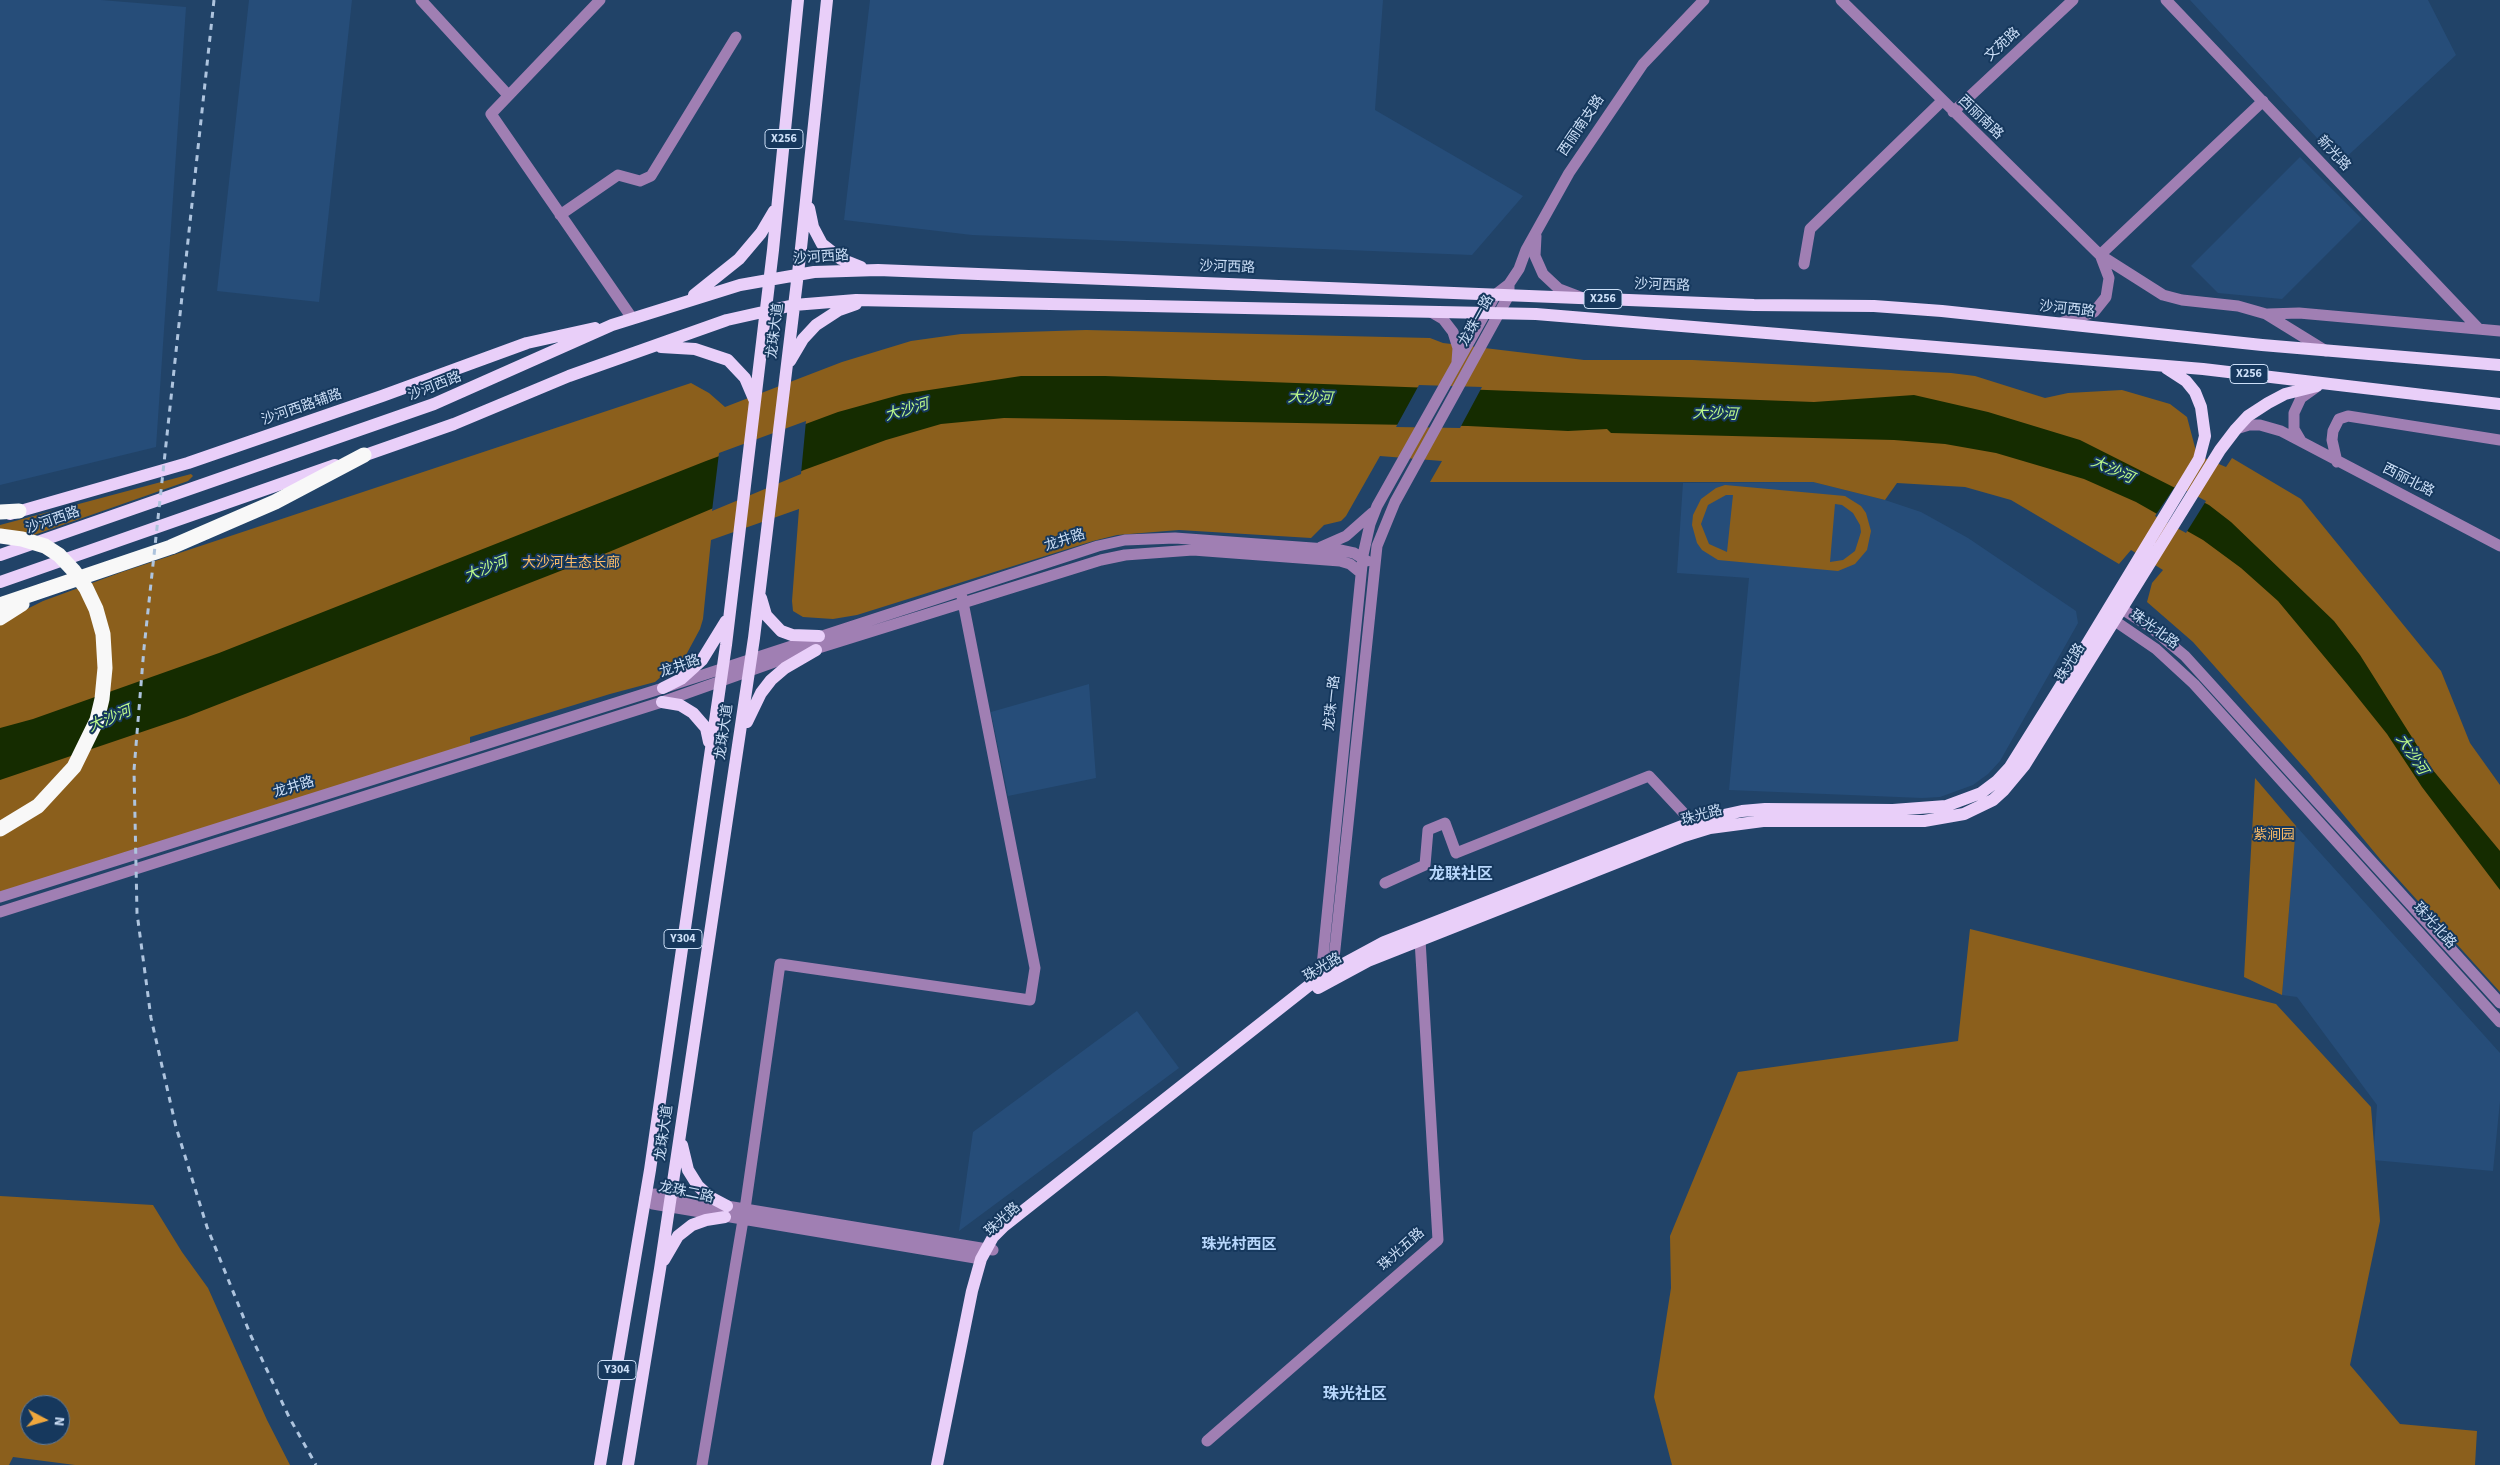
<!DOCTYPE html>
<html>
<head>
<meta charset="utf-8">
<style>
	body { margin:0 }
	#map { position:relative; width:2500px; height:1465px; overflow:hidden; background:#214368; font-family:"Source Sans 3",sans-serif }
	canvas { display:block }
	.north { position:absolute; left:20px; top:1395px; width:50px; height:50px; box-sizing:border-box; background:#16385d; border:1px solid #5f7b9b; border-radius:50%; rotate:96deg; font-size:14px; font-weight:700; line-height:20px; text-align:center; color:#ccdff7 }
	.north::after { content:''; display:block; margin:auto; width:18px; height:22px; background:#efa73d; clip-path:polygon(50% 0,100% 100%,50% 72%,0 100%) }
</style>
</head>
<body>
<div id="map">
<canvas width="2500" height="1465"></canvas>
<div class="north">N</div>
</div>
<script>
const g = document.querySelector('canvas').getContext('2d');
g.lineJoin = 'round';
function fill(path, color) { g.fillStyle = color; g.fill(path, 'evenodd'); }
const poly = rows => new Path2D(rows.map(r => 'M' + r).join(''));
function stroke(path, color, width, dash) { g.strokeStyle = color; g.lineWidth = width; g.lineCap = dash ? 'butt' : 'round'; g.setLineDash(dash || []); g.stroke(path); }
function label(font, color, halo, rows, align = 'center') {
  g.font = font + ' "Source Sans 3","Noto Sans SC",sans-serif'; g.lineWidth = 4; g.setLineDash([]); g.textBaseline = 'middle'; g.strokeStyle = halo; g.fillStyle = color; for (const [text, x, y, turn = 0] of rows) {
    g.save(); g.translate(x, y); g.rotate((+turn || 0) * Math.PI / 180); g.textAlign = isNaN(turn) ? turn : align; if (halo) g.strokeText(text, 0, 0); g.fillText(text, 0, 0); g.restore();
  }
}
const built = poly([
	[0,0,101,0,186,7,156,447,0,485],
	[249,0,352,0,319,302,217,291],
	[870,0,1383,0,1375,110,1523,196,1472,255,972,235,844,220],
	[2190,0,2428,0,2456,55,2340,163],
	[2300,157,2362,219,2282,299,2218,293,2191,266],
	[1813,482,1885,500,1921,512,1968,538,2076,611,2078,623,2000,761,1988,774,1973,785,1940,797,1922,798,1729,790,1749,578,1677,573,1683,483],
	[1089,684,1096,778,1008,796,991,712],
	[2296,826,2500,1053,2500,1101,2493,1171,2373,1160,2377,1105,2297,997,2282,995],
	[1137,1011,1179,1068,959,1231,973,1132]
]);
const green = poly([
	[1086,330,1430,338,1443,343,1584,360,1693,360,1951,373,1975,376,2045,398,2068,393,2122,390,2170,404,2187,417,2197,455,2226,467,2232,458,2301,499,2441,671,2470,743,2500,785,2500,992,2380,859,2308,772,2193,642,2147,602,2152,583,2163,570,2131,550,2119,564,2011,500,1965,487,1897,483,1885,500,1813,482,1430,482,1442,461,1380,456,1346,516,1341,521,1324,525,1311,538,1179,530,1117,535,1093,541,857,615,833,619,803,617,793,611,792,601,799,509,711,540,703,619,700,629,686,655,655,682,610,694,470,737,470,745,0,893,0,625,19,613,43,601,122,572,691,383,709,393,725,407,842,362,911,341,961,334],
	[191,474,193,476,188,481,34,535,0,530,0,525],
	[1725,485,1845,496,1861,506,1866,513,1871,531,1867,550,1855,564,1838,571,1718,560,1702,550,1697,543,1692,525,1693,515,1701,499,1716,488],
	[1726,495,1733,495,1727,552,1709,544,1701,524,1708,505],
	[1835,504,1842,505,1853,513,1860,525,1861,532,1855,551,1843,560,1830,562],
	[2255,778,2296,826,2282,995,2244,977],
	[1970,929,2276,1004,2371,1107,2380,1221,2350,1365,2400,1424,2477,1431,2475,1465,1672,1465,1654,1397,1671,1288,1670,1236,1738,1072,1958,1041],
	[0,1196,153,1205,182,1252,208,1288,267,1420,290,1465,75,1465,13,1457,9,1465,0,1465],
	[30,1405,60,1405,60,1435,30,1435]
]);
const water = poly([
	[1021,376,1105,376,1814,402,1914,395,1988,412,2080,440,2209,505,2231,522,2334,621,2360,655,2432,769,2500,851,2500,890,2422,787,2387,734,2347,684,2278,601,2241,568,2203,540,2136,502,2084,479,1996,453,1945,444,1894,440,1611,433,1607,429,1568,431,1468,426,1070,419,1004,418,941,424,886,440,804,470,609,552,186,717,0,780,0,728,33,719,219,653,706,461,838,412,903,394]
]);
const pier = poly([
	[1419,385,1482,387,1460,428,1396,427],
	[806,421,801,474,712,511,719,453],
	[2176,485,2206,501,2186,533,2155,516]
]);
const minor = poly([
	[421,0,508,95],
	[600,0,491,114,632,318],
	[1841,0,2100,255,2163,295,2182,300,2238,306,2266,314,2326,351],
	[2166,0,2478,328],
	[1953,112,2073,0],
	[560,215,618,175,640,181,651,176,736,37],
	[1536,236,1535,256,1543,274,1559,289,1580,297],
	[2100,255,2263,101],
	[1804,264,1810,229,1942,101],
	[1509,284,1509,295,1395,502,1377,546,1333,968,1328,981,1321,976,1363,555,1370,524,1377,506,1496,294,1509,284,1519,269,1526,250,1569,173,1643,64,1704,0],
	[1431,312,1443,319,1453,332,1458,348,1457,362],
	[2268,314,2299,313,2500,331],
	[2063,322,2094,312,2106,297,2109,278,2101,257],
	[2236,429,2249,425,2260,425,2281,431,2500,546],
	[2301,441,2294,429,2294,413,2301,398,2315,388],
	[2337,462,2332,440,2333,431,2339,419,2348,416,2500,440],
	[1321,547,1346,536,1372,513],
	[2114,608,2122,609,2149,626,2185,656,2500,1003],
	[2112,611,2115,621,2156,649,2194,684,2500,1022],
	[1385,883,1425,865,1428,830,1445,823,1456,853,1649,776,1692,822],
	[0,897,663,688,1098,546,1125,540,1175,538,1340,550,1354,553,1367,561],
	[0,912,662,702,780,660,1101,560,1125,555,1193,550,1340,561,1350,564,1361,573],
	[745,1209,780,964,1030,1000,1035,968,962,597],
	[981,1259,653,1204,645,1198,654,1194,993,1250],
	[1207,1441,1438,1240,1420,940],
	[702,1465,743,1220]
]);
const major = poly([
	[809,208,813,227,822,244,841,259,861,267],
	[694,295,739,259,761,233,774,211],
	[661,347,695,349,728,360,745,378,754,399],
	[790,361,803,339,816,325,839,310,856,304],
	[357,458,454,424,569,376,727,320,794,305,856,300,1536,314,2203,369,2500,404],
	[10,514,188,463,382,396,527,343,595,328],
	[0,555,434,404,612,325,740,285,814,272,878,270,1754,305,1874,306,1942,311,2262,345,2500,365],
	[0,582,335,465],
	[761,598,766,615,781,631,792,635,819,636],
	[663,688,681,679,702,660,726,621],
	[662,702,680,705,693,713,706,728,709,742],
	[747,722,761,693,771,680,785,668,816,650],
	[1318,988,1368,961,1684,836,1710,828,1763,821,1924,821,1964,814,1993,800,2004,790,2024,766,2220,450,2236,429,2248,416,2268,403,2285,394,2317,386],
	[682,1145,688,1170,698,1186,710,1197,727,1206],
	[664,1260,678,1236,692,1225,706,1220,725,1217],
	[600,1465,650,1170,726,645,773,250,798,0],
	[628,1465,660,1269,754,638,801,248,827,0],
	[937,1465,972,1291,981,1259,993,1237,1004,1226,1321,976,1384,942,1692,822,1742,811,1765,809,1893,810,1946,806,1981,793,1997,781,2010,767,2087,644,2199,459,2205,436,2201,407,2195,392,2186,381,2166,368]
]);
const highway = poly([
	[0,512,19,511],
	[0,536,22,539,45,546,59,555,73,570,86,588,96,609,103,634,105,668,102,699,97,720,74,767,38,806,0,829],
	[0,605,171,547,275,502,364,455],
	[0,618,22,604]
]);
const rail = poly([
	[214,0,144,648,134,770,137,913,151,1018,176,1127,207,1227,251,1336,289,1417,316,1465]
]);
const shields = [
	[784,139,38],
	[1603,299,38],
	[2249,374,38],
	[683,939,38],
	[617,1370,38]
];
const shieldNames = [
	["X256",784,139],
	["X256",1603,299],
	["X256",2249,374],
	["Y304",683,939],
	["Y304",617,1370]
];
const streetNames = [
	["文苑路",2003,45,-43],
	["西丽南路",1980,118,44],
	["西丽南支路",1582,126,-56],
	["新光路",2333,154,47],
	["沙河西路",821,258,-4],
	["沙河西路",1227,268,2],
	["沙河西路",1662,286,2],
	["沙河西路",2067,310,6],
	["龙珠一路",1477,321,-61],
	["龙珠大道",776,331,-83],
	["沙河西路",435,387,-21],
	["沙河西路辅路",302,408,-19],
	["西丽北路",2408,481,27],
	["沙河西路",53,521,-19],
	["龙井路",1065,541,-18],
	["珠光北路",2154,630,36],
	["珠光路",2071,663,-58],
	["龙井路",680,667,-19],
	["龙珠一路",1333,703,-84],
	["龙珠大道",725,732,-82],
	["龙井路",294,788,-17],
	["珠光路",1702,816,-15],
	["珠光北路",2434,926,48],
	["珠光路",1323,968,-30],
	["龙珠大道",665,1133,-82],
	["龙珠二路",686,1193,12],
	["珠光路",1003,1220,-42],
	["珠光五路",1402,1250,-42]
];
const parkNames = [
	["大沙河生态长廊",571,564],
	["紫涧园",2274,836]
];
const waterNames = [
	["大沙河",1310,399,2],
	["大沙河",907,411,-16],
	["大沙河",1715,415,2],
	["大沙河",2112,471,24],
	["大沙河",486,570,-21],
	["大沙河",110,720,-23],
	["大沙河",2411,755,57]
];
const neighbourhoodNames = [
	["珠光村西区",1239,1246]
];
const quarterNames = [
	["龙联社区",1461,875],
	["珠光社区",1355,1395]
];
fill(built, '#264d79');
fill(green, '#8b5f1c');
fill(water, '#152c00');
fill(pier, '#214368');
stroke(minor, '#a07fb3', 11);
stroke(major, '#e9cff9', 12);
stroke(highway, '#f8f8f8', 15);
stroke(rail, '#aec4de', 3, [6, 6]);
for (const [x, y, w] of shields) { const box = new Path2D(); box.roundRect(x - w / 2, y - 9.5, w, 19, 4); g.fillStyle = '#16385d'; g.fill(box); stroke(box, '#ccdff7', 1); }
label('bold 12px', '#ccdff7', null, shieldNames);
label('14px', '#ccdff7', '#16385d', streetNames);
label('14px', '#fbbc68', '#16385d', parkNames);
label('italic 15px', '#bbf98a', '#16385d', waterNames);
label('bold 15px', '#b8d7fc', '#16385d', neighbourhoodNames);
label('bold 16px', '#b8d7fc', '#16385d', quarterNames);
</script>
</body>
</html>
